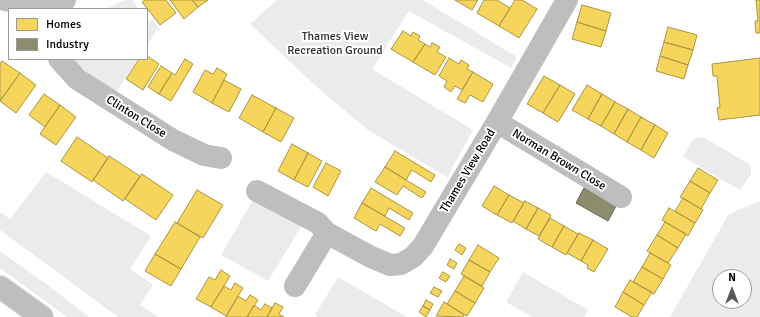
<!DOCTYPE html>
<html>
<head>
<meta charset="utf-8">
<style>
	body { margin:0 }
	#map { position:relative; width:760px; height:317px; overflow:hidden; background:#fff; font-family:Signika,sans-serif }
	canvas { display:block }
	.legend { position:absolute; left:8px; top:8px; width:140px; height:52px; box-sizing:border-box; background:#fff; border:1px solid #999; margin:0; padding:5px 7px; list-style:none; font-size:12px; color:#000 }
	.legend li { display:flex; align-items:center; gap:8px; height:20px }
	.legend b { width:20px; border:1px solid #999 }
	.north { position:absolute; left:712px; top:269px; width:40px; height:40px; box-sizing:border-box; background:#fff; border:1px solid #999; border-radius:50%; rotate:0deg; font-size:11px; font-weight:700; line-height:16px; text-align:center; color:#000 }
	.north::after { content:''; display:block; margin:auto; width:14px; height:18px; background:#595959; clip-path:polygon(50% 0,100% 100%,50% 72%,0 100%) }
</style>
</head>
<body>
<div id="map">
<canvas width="760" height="317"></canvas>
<ul class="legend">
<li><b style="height:11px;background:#f6d55c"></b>Homes</li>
<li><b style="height:11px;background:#8c8c6e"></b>Industry</li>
</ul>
<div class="north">N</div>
</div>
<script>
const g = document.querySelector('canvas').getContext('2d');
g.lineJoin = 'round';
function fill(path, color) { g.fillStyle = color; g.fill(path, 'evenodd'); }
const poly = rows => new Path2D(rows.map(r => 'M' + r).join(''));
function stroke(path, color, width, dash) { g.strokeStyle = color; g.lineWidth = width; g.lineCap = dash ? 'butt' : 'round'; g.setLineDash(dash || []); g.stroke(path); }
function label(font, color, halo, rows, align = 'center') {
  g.font = font + ' Signika,sans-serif'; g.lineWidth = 4; g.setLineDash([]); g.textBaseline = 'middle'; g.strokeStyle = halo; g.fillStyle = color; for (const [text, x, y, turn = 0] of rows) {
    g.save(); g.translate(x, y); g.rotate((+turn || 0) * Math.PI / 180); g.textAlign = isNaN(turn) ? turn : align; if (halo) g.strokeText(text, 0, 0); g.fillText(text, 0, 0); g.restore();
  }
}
const green = poly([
	[125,0,132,0,139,9,106,9],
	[277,0,423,0,517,57,511,68,409,11,372,69,473,130,447,177,368,130,318,88,250,24],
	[152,19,161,31,157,30,147,45,147,20,149,22],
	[72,59,138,59,116,92,80,67],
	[703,137,749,164,751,167,751,174,740,190,683,157,692,140,696,138],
	[46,172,151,236,130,269,153,285,140,305,158,317,118,317,0,230,0,212,10,219],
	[253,200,302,225,268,281,221,255],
	[760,201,760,317,670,317,729,214],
	[720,277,744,277,744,301,720,301],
	[0,251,49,286,89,317,67,317,0,268],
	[523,272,588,310,584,317,532,317,506,302],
	[338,277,407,317,318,317,315,315]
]);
const homes = poly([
	[145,0,166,0,176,13,160,25,142,2,145,0],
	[170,0,192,0,198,7,184,19,170,0],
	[192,0,208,0,198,7,192,0],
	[455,0,478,0,472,10,455,0],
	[484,0,497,0,510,8,499,26,477,13,484,0],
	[515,0,522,0,537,9,519,38,499,26,515,0],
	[756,0,760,0,760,33,756,33,755,21,758,21,756,0],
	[582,5,611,13,606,31,577,22,582,5],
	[577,22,606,31,601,47,572,39,577,22],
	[668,27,697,35,693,50,664,42,668,27],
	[403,31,411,36,413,32,420,36,418,40,425,44,413,62,391,49,403,31],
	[664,42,693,50,688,65,660,56,664,42],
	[432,43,440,47,437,52,446,57,435,75,413,62,425,44,430,47,432,43],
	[147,56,159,64,143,90,126,79,139,59,147,59,147,56],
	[660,56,688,65,684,79,656,71,660,56],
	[449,58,459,64,461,60,469,65,467,69,473,72,462,90,455,86,451,92,444,87,447,81,439,76,449,58],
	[760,58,760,115,719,120,717,108,720,107,717,76,713,76,712,64,760,58],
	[185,59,193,64,171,101,159,94,172,73,175,75,185,59],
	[2,61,20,73,0,101,0,64,2,61],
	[161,66,172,73,159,94,148,87,161,66],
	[217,68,227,74,212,103,193,92,205,70,213,74,217,68],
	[473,72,493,84,483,102,470,95,465,103,457,99,473,72],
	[20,73,36,85,16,113,0,101,20,73],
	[544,76,560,85,543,113,527,104,544,76],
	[224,80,241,89,229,112,212,103,224,80],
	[560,85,575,94,558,122,543,113,560,85],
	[587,85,602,94,588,119,572,110,587,85],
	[44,94,60,105,45,127,29,115,44,94],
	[602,94,615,102,601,126,588,119,602,94],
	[252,95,276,108,263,132,239,118,252,95],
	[615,102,628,109,614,134,601,126,615,102],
	[60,105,76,117,56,145,40,134,60,105],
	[276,108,294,118,281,142,263,132,276,108],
	[628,109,641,117,627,142,614,134,628,109],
	[641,117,655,125,641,150,627,142,641,117],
	[655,125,668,133,654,158,641,150,655,125],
	[77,137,108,158,92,182,61,161,77,137],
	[292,144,308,153,294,180,278,171,292,144],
	[395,151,435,175,431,182,412,170,406,180,385,167,395,151],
	[308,153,322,161,308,187,294,180,308,153],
	[109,156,140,176,123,201,93,180,109,156],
	[326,163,341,171,328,196,313,187,326,163],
	[385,167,426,192,422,198,403,186,397,195,375,182,385,167],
	[698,168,718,180,710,193,690,181,698,168],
	[142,174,173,195,156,220,125,199,142,174],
	[690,181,710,193,701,209,680,197,690,181],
	[494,186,509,195,497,215,482,206,494,186],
	[371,188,413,213,409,220,389,208,385,216,362,203,371,188],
	[197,190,223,205,203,238,177,223,197,190],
	[509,195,524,203,512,223,497,215,509,195],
	[683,198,703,210,695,223,675,211,683,198],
	[525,201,538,208,526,229,513,221,525,201],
	[362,203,405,228,400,236,380,224,376,231,354,218,362,203],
	[538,208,551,215,539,236,526,229,538,208],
	[669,208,695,223,688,236,662,220,669,208],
	[550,218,564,226,552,247,538,239,550,218],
	[175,222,200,237,181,269,155,254,175,222],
	[665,222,686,234,678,248,657,235,665,222],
	[564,226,578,234,566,255,552,247,564,226],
	[579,233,593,240,581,261,567,253,579,233],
	[657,235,678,248,668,263,647,251,657,235],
	[593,240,608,249,594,272,587,268,588,265,581,261,593,240],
	[459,244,466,248,462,255,455,250,459,244],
	[478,245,499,258,490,272,469,260,478,245],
	[650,253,671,265,663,279,642,267,650,253],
	[155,254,181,269,171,286,145,271,155,254],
	[450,259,457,263,454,269,447,265,450,259],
	[469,260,490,272,482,286,461,274,469,260],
	[642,267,663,279,654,294,633,282,642,267],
	[221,270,230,276,211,307,196,299,209,277,215,280,221,270],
	[443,272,450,276,446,282,439,278,443,272],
	[464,276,484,288,475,303,455,291,464,276],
	[630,280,652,292,644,305,623,292,630,280],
	[235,283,243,288,226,316,211,307,224,286,231,290,235,283],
	[434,287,442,291,438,297,430,293,434,287],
	[455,291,475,303,467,316,447,304,455,291],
	[623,292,644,305,637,317,632,317,615,307,623,292],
	[250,295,258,300,247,317,226,317,238,296,246,301,250,295],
	[426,300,433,304,430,310,423,306,426,300],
	[444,302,464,315,463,317,436,316,444,302],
	[275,303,283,307,279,314,284,317,267,317,275,303],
	[265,304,272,308,267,317,247,317,254,305,261,310,265,304],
	[423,306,430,310,426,317,419,312,423,306]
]);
const industry = poly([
	[584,188,616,206,608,221,576,203,584,188]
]);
const minor = poly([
	[5,0,19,2,42,3,65,0],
	[59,59,77,79,173,140,204,155,221,158],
	[497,122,621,197],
	[257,191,318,223,327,233],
	[295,286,327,233,371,257,390,265,401,264,413,257,423,246,497,122,567,0]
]);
const highway = poly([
	[0,287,42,317]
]);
const parkNames = [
	["Thames View",335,37],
	["Recreation Ground",335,51]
];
const streetNames = [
	["Clinton Close",136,117,32],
	["Norman Brown Close",559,160,31],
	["Thames View Road",468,171,-59]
];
fill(green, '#ebebeb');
fill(homes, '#f6d55c');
stroke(homes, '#ac9540', 1);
fill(industry, '#8c8c6e');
stroke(industry, '#62624d', 1);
stroke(highway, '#dbdbdb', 24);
stroke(minor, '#bebebe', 22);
stroke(highway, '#bebebe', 22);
label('12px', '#313131', '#fff', parkNames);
label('12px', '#000', '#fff', streetNames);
</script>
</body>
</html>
